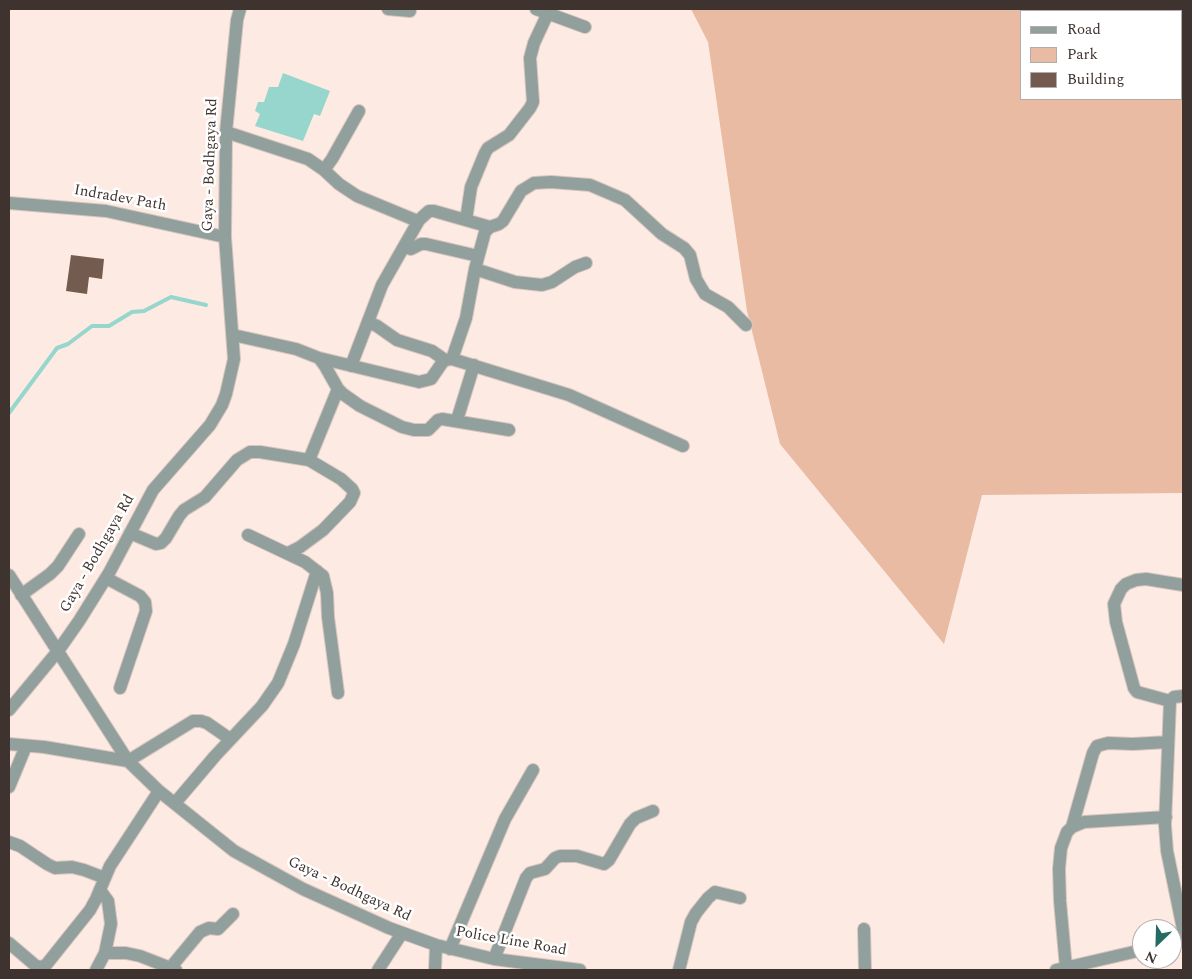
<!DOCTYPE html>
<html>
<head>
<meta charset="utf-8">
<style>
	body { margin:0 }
	#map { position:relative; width:1192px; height:979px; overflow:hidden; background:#fdebe3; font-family:Spectral,serif }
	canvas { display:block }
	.frame { position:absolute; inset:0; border:10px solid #3e332e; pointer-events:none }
	.legend { position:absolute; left:1020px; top:10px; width:162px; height:90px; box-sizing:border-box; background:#fff; border:1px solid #b2adab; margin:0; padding:6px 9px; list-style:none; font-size:15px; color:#3e332e }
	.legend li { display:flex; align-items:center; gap:10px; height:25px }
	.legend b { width:25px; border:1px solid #b2adab }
	.north { position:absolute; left:1132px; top:919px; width:50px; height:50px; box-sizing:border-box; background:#fff; border:1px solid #b2adab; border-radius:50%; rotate:204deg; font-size:14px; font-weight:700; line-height:20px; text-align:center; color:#3e332e }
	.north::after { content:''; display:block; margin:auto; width:18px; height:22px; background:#246c63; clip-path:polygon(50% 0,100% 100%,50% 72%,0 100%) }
</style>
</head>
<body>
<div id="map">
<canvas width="1192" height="979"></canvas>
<div class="frame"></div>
<ul class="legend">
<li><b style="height:6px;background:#919f9d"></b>Road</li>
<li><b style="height:14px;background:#e9bba3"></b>Park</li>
<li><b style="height:14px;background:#735b4f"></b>Building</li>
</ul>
<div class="north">N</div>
</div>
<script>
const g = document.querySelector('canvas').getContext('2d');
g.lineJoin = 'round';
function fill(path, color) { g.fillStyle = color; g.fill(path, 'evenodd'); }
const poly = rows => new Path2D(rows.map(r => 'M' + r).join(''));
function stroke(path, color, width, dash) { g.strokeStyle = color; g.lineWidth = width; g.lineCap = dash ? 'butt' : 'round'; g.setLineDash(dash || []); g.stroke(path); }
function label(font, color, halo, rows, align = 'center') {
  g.font = font + ' Spectral,serif'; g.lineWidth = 5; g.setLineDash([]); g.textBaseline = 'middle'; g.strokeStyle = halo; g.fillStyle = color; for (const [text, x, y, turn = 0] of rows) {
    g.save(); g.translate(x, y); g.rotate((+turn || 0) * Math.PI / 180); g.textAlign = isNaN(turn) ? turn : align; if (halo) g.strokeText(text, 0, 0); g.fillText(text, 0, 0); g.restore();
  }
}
const green = poly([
	[691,9,1183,9,1183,493,982,495,944,644,780,444,747,311,708,42],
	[1021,11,1181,11,1181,99,1021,99]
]);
const water = poly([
	[283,73,330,91,320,116,314,114,303,141,255,126,260,114,255,111,258,102,264,102,269,87,278,87]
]);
const stream = poly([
	[9,413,57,348,68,344,92,326,109,326,132,312,144,311,171,297,206,305]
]);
const building = poly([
	[71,255,104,259,102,279,89,277,87,294,66,291]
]);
const minor = poly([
	[388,9,410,11],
	[536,9,585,27],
	[226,132,308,159,324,170,339,184,357,196,415,220,419,220,429,211,434,211,490,227],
	[324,170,332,159,359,111],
	[9,203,106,211,225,237],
	[466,220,471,187,485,153,488,148,509,135,530,108,533,102,530,58,534,43,548,13],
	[404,247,411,249,421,244,426,244,478,256],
	[475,269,515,282,542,285,552,282,575,267,586,263],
	[368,322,377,326,397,340,432,351,445,360],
	[233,335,296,349,319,358,325,366,338,389,343,394,360,406,402,427,414,430,428,430,438,420,442,419,509,430],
	[319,358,419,382,431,379,442,363,445,360,452,359,569,395,683,446],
	[452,359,466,318,475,269,485,232,490,227,499,224,503,221,521,191,534,183,551,182,590,185,625,200,662,234,684,248,690,255,696,279,705,294,728,307,746,325],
	[351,366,382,285,419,220],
	[457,420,474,365],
	[309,460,338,389],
	[130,533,156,544,161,543,166,538,179,516,184,510,205,497,237,460,250,452,260,452,309,460,341,479,352,489,354,493,350,502,323,530,300,547,288,553],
	[248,535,305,562,323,576,327,593,328,617,338,693],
	[9,575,128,761,159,791,234,851,303,889,389,928,436,945,494,959,580,970],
	[106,578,140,596,145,602,146,611,120,688],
	[21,595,50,574,58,566,79,534],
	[1183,696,1174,697,1170,701,1165,825,1167,851,1183,929],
	[1170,701,1137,692,1134,688,1116,622,1114,604,1121,589,1126,584,1136,580,1146,579,1183,585],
	[9,710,58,651,79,621,109,573,153,490,210,425,222,405,226,394,234,359,225,237,226,132,237,20,240,9],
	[9,744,44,747,128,761,193,721,201,721,207,723,230,739],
	[9,787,26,746],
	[175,803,215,756,262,706,278,683,294,644,317,571],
	[1072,827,1093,753,1097,746,1108,743,1133,744,1168,742],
	[9,842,20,846,47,864,55,868,72,867,84,870,105,878],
	[864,929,865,970],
	[1172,942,1183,940],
	[9,943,36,966,41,967,46,965,90,910,96,899,110,866,159,791],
	[450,949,505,819,533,770],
	[105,953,126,953,140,956,176,970],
	[494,959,526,878,530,873,545,869,555,858,560,856,577,856,604,864,609,860,630,824,636,818,653,811],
	[171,967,200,932,209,928,218,929,233,914],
	[1066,968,1060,901,1059,869,1061,848,1067,832,1072,827,1084,822,1166,817],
	[96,970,105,953,111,924,108,901,100,890],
	[378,970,402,933],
	[435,970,436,945],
	[679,970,691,922,696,913,708,898,715,892,740,898],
	[1056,970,1142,950]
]);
const streetNames = [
	["Gaya - Bodhgaya Rd",211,165,-88],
	["Indradev Path",120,199,10],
	["Gaya - Bodhgaya Rd",98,554,-60],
	["Gaya - Bodhgaya Rd",349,890,25],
	["Police Line Road",511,942,10]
];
fill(green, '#e9bba3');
fill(water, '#97d6cc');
stroke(stream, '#97d6cc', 4);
fill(building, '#735b4f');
stroke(minor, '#d7c6bf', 14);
stroke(minor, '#919f9d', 12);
label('15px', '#3e332e', '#fff', streetNames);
</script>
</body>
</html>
